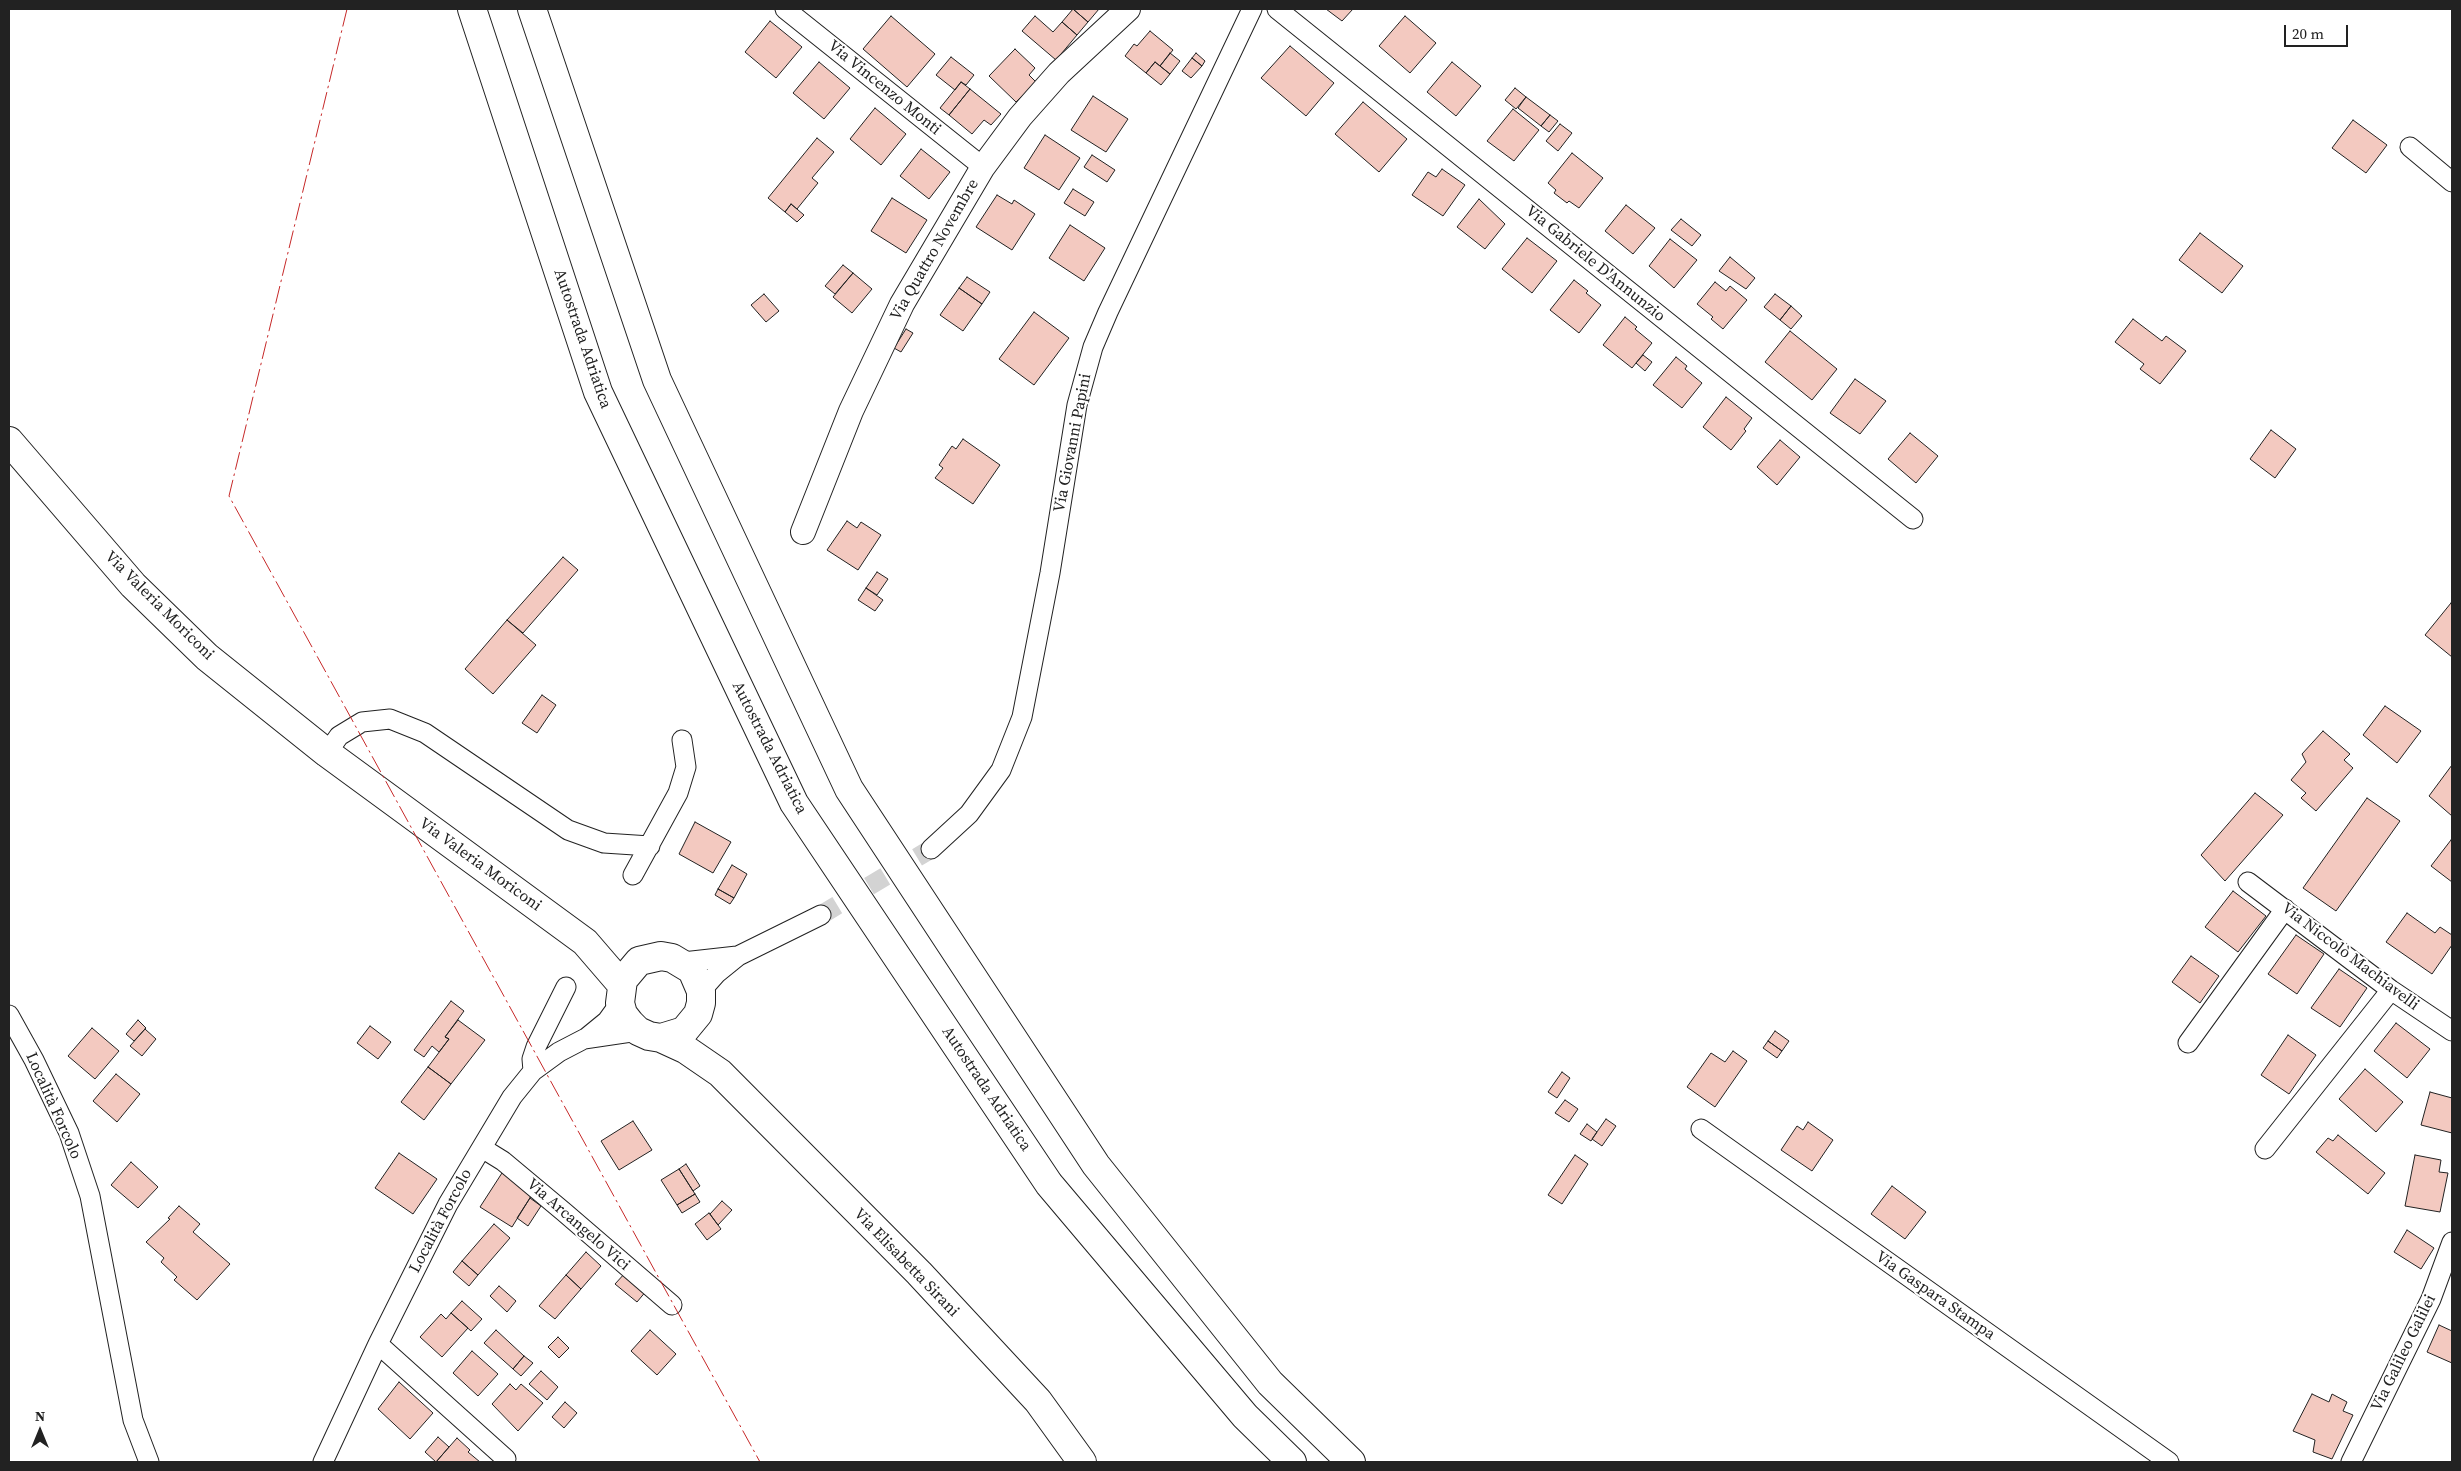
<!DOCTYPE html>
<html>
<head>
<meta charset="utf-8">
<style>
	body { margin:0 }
	#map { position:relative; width:2461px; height:1471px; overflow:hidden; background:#fff; font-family:"Source Serif 4",serif }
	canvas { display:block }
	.frame { position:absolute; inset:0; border:10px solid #222; pointer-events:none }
	.north { position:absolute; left:15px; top:1406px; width:50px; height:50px; -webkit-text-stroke:4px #fff; paint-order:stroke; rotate:0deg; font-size:14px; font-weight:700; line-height:20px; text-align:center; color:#222 }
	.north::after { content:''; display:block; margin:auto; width:18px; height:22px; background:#222; clip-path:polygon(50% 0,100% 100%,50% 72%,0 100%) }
	.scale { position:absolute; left:2284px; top:25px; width:64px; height:22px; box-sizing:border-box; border:2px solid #222; border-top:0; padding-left:6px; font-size:15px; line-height:18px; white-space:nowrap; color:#222; -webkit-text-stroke:4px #fff; paint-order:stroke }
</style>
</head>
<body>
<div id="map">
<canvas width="2461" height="1471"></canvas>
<div class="frame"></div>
<div class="north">N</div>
<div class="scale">20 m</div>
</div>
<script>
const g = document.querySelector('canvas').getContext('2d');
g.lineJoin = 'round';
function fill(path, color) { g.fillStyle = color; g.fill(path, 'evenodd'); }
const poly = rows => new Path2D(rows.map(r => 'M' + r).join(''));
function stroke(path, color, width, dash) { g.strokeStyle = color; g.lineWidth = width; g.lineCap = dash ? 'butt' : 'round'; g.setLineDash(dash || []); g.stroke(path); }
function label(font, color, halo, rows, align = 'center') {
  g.font = font + ' "Source Serif 4",serif'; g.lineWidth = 4; g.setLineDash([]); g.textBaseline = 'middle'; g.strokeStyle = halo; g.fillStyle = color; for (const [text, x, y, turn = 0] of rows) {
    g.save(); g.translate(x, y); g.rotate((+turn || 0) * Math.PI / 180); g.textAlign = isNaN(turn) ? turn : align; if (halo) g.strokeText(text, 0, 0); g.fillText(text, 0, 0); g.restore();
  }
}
const building = poly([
	[1073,9,1088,22,1077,35,1062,22,1073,9],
	[1073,9,1099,9,1088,22,1073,9],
	[1326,9,1353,9,1342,21,1326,9],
	[891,16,935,54,907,87,863,49,891,16],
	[1035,16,1053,32,1062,22,1077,35,1056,60,1022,31,1035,16],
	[1405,16,1436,43,1410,73,1379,46,1405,16],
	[770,21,802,47,776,78,745,52,770,21],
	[1150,31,1173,50,1160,66,1155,62,1146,73,1125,56,1134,44,1137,46,1150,31],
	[1290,46,1334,83,1306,116,1261,78,1290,46],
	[1015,49,1035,68,1029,75,1036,82,1016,102,989,76,1015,49],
	[1170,53,1180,61,1170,74,1160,66,1170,53],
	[1196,53,1205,61,1202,66,1192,58,1196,53],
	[951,57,974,75,966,85,961,82,955,90,936,75,951,57],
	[1192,58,1202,66,1191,78,1182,71,1192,58],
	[819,62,850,88,824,119,793,93,819,62],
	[1155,62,1170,74,1161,85,1146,73,1155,62],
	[1452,62,1481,86,1456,116,1427,92,1452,62],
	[961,82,970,89,949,115,940,108,961,82],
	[1515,88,1526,97,1516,109,1505,100,1515,88],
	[970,89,1001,114,991,125,984,120,972,134,949,115,970,89],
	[1093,96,1128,119,1106,152,1071,130,1093,96],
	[1526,97,1550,115,1541,126,1518,108,1526,97],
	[1363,102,1407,139,1379,172,1335,134,1363,102],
	[875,108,906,134,881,165,850,139,875,108],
	[1513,109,1539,130,1514,161,1487,141,1513,109],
	[1550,115,1558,121,1549,132,1541,126,1550,115],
	[2353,120,2387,145,2366,173,2332,148,2353,120],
	[1560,124,1572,133,1558,151,1546,141,1560,124],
	[1045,135,1080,158,1059,190,1024,168,1045,135],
	[817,138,834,152,812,178,818,183,797,209,791,204,785,212,768,198,817,138],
	[921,149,950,172,929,199,900,176,921,149],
	[1572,153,1603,178,1579,208,1569,201,1567,203,1554,193,1556,190,1548,183,1572,153],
	[1092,155,1115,170,1107,182,1084,167,1092,155],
	[1442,169,1465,185,1443,216,1412,195,1428,172,1436,177,1442,169],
	[1073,189,1094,202,1085,216,1064,203,1073,189],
	[997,195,1012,204,1014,200,1035,214,1012,250,976,227,997,195],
	[892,198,927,220,906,253,871,231,892,198],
	[1479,199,1505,224,1485,249,1457,227,1479,199],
	[791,204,804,215,797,222,785,212,791,204],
	[1626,205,1655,228,1633,254,1605,231,1626,205],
	[1681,219,1701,235,1692,246,1671,230,1681,219],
	[1070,225,1105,248,1084,281,1049,258,1070,225],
	[2200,233,2243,266,2222,293,2179,260,2200,233],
	[1527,238,1557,261,1532,293,1502,269,1527,238],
	[1670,239,1697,260,1674,288,1649,266,1670,239],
	[1730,257,1755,278,1746,289,1719,271,1730,257],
	[843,265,853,273,835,294,825,286,843,265],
	[853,273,872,289,852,313,833,297,853,273],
	[967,277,990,292,982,304,959,288,967,277],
	[1574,280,1588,291,1586,293,1601,305,1579,333,1550,310,1574,280],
	[1715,282,1726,291,1730,286,1747,300,1723,329,1711,319,1713,317,1697,304,1715,282],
	[959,288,982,304,963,331,940,315,959,288],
	[764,294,779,311,766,322,751,305,764,294],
	[1775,294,1791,306,1780,320,1764,307,1775,294],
	[1791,306,1802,316,1791,329,1780,320,1791,306],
	[1034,312,1069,338,1034,385,999,359,1034,312],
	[1625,317,1637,327,1635,329,1652,343,1632,368,1603,345,1625,317],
	[2133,319,2162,341,2166,336,2186,351,2160,384,2140,369,2144,364,2115,342,2133,319],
	[906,329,913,333,901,352,894,348,906,329],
	[1790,331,1837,369,1812,400,1765,362,1790,331],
	[1643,355,1652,362,1645,371,1636,363,1643,355],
	[1676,357,1687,366,1685,369,1702,383,1682,408,1653,385,1676,357],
	[1855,379,1886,401,1860,434,1830,413,1855,379],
	[1726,397,1752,418,1744,429,1746,431,1731,450,1703,427,1726,397],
	[2271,430,2296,449,2275,478,2250,459,2271,430],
	[1910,433,1938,456,1916,483,1888,459,1910,433],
	[963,439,1000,465,973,504,935,478,943,468,939,465,952,446,956,449,963,439],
	[1780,440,1800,457,1777,485,1757,467,1780,440],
	[847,521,857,528,861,522,881,535,858,570,827,550,847,521],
	[563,557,578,570,523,633,507,620,563,557],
	[877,572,888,579,877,595,866,588,877,572],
	[866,588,883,600,875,611,858,600,866,588],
	[2451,603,2452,604,2452,657,2425,635,2451,603],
	[507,620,536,645,493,694,465,669,507,620],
	[542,695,556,705,537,733,522,723,542,695],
	[2385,706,2421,731,2397,763,2363,735,2385,706],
	[2323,731,2350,754,2344,760,2353,768,2316,811,2301,798,2306,793,2291,780,2306,762,2302,754,2323,731],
	[2452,765,2452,816,2429,796,2452,765],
	[2255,793,2283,815,2225,881,2201,855,2255,793],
	[2367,798,2400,821,2336,911,2303,888,2367,798],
	[695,822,731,842,713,873,679,854,695,822],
	[2451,840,2452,841,2452,882,2431,866,2451,840],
	[732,865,747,874,734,898,718,889,732,865],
	[718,889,734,898,730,904,715,895,718,889],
	[2233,891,2266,916,2238,952,2205,927,2233,891],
	[2407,913,2435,933,2440,927,2452,935,2452,945,2432,974,2386,942,2407,913],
	[2296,935,2324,954,2297,994,2268,974,2296,935],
	[2191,956,2219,976,2200,1003,2172,982,2191,956],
	[2339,969,2367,988,2340,1027,2311,1008,2339,969],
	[451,1001,464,1011,445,1037,449,1039,439,1052,432,1046,424,1057,414,1050,451,1001],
	[138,1020,146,1028,134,1041,126,1034,138,1020],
	[458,1020,485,1040,451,1084,428,1067,449,1039,445,1037,458,1020],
	[2396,1023,2430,1049,2407,1078,2374,1051,2396,1023],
	[370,1026,391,1042,378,1059,357,1043,370,1026],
	[92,1028,119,1051,95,1079,68,1056,92,1028],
	[145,1029,156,1039,142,1056,130,1046,145,1029],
	[1775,1031,1789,1041,1782,1051,1768,1041,1775,1031],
	[2288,1035,2316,1055,2289,1094,2261,1075,2288,1035],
	[1768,1041,1782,1051,1777,1058,1763,1048,1768,1041],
	[1733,1051,1747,1061,1715,1107,1687,1087,1711,1053,1725,1062,1733,1051],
	[428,1067,451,1084,424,1120,401,1102,428,1067],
	[2365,1069,2403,1102,2376,1132,2339,1099,2365,1069],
	[1562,1072,1570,1078,1557,1098,1548,1092,1562,1072],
	[116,1074,140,1094,117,1122,93,1101,116,1074],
	[2430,1092,2452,1098,2452,1133,2421,1125,2430,1092],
	[1565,1100,1578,1109,1569,1122,1555,1113,1565,1100],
	[1606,1119,1616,1126,1602,1146,1592,1139,1606,1119],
	[633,1121,652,1150,619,1170,601,1141,633,1121],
	[1808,1122,1833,1140,1812,1171,1781,1150,1797,1126,1803,1130,1808,1122],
	[1587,1124,1597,1132,1591,1141,1580,1134,1587,1124],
	[2338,1135,2385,1173,2368,1194,2316,1152,2328,1138,2333,1141,2338,1135],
	[399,1153,437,1179,413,1214,375,1188,399,1153],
	[1575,1155,1588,1164,1562,1204,1548,1195,1575,1155],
	[2415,1155,2441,1160,2439,1172,2448,1173,2440,1212,2405,1206,2415,1155],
	[131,1162,158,1187,138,1208,111,1185,131,1162],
	[686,1164,700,1186,693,1191,679,1169,686,1164],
	[679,1169,695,1194,677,1205,661,1180,679,1169],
	[502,1173,533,1193,512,1227,480,1207,502,1173],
	[1892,1186,1926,1212,1905,1239,1871,1214,1892,1186],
	[695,1194,700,1202,682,1213,677,1205,695,1194],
	[530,1198,541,1206,528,1226,517,1218,530,1198],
	[722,1201,732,1210,718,1225,710,1214,722,1201],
	[179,1206,200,1224,193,1232,230,1264,197,1300,174,1280,177,1277,161,1262,164,1258,146,1242,170,1219,168,1218,179,1206],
	[709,1213,721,1229,707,1240,695,1224,709,1213],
	[494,1224,510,1238,478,1275,462,1261,494,1224],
	[2407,1230,2434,1248,2421,1269,2394,1252,2407,1230],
	[586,1252,601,1266,581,1289,566,1275,586,1252],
	[462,1261,478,1275,469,1286,453,1272,462,1261],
	[626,1272,647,1290,637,1302,615,1284,626,1272],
	[566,1275,581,1289,555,1319,539,1306,566,1275],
	[499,1286,516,1301,507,1312,490,1296,499,1286],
	[462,1301,482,1319,471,1331,451,1313,462,1301],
	[451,1313,468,1328,442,1357,420,1337,441,1314,446,1319,451,1313],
	[2439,1325,2452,1331,2452,1363,2427,1352,2439,1325],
	[496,1330,524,1356,513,1369,484,1343,496,1330],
	[650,1330,676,1354,657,1375,631,1351,650,1330],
	[558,1337,569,1348,559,1358,548,1347,558,1337],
	[472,1351,498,1374,478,1396,453,1373,472,1351],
	[524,1356,533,1363,521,1376,513,1369,524,1356],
	[541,1371,558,1387,547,1400,529,1384,541,1371],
	[399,1382,433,1413,410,1439,378,1409,399,1382],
	[510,1384,516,1390,521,1384,543,1403,518,1431,492,1404,510,1384],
	[2312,1394,2329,1402,2332,1394,2347,1402,2343,1411,2353,1415,2332,1459,2313,1452,2315,1440,2293,1431,2312,1394],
	[565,1402,577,1413,564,1428,552,1417,565,1402],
	[438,1437,449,1447,436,1462,425,1452,438,1437],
	[457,1438,470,1450,468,1452,480,1462,436,1462,457,1438]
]);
const minorTunnel = poly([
	[821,915,931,849]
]);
const minor = poly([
	[785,9,983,167],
	[1277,9,1913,519],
	[2410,147,2452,182],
	[327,753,339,736,362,722,390,719,425,733,568,830,604,843,650,846],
	[931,849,969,814,1001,770,1022,717,1050,573,1077,405,1093,347,1108,312,1252,9],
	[633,875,678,793,686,767,682,740],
	[2248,882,2391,990,2452,1031],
	[683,962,737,956],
	[701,991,717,973,738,956,821,915],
	[9,1015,34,1060,69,1133,90,1196,133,1420,149,1462],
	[585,1039,607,1021,620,1003],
	[2188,1043,2285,909],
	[533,1071,532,1059,536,1047,566,987],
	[1701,1129,2169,1462],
	[482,1148,503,1161,564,1212,672,1305],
	[2265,1149,2391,990],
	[378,1344,506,1459],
	[323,1462,378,1344,448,1204,512,1097,533,1071,559,1052,584,1039,638,1031],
	[2351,1462,2431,1299,2452,1242]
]);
const tertiary = poly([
	[803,532,851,411,902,304,983,167,1020,117,1059,73,1128,9]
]);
const secondary = poly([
	[9,441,133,585,207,657,327,753,585,942,622,985],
	[661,1038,684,1031,698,1014,701,1003,701,991,692,970,672,958,661,956,639,961,623,980,620,1003,623,1014,630,1023,638,1031,649,1036,661,1038,685,1049,720,1073,919,1273,1038,1401,1082,1462]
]);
const motorway = poly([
	[472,9,598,392,794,803,1049,1184,1245,1416,1292,1462],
	[532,9,657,380,849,789,1096,1165,1270,1383,1351,1462]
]);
const power = poly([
	[347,9,229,496,760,1462]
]);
const streetNames = [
	["Via Vincenzo Monti",884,88,39],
	["Via Quattro Novembre",935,250,-60],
	["Via Gabriele D'Annunzio",1595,264,39],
	["Autostrada Adriatica",582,339,71],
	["Via Giovanni Papini",1073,443,-79],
	["Via Valeria Moriconi",159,606,45],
	["Autostrada Adriatica",769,748,63],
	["Via Valeria Moriconi",480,865,36],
	["Via Niccolò Machiavelli",2350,957,37],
	["Autostrada Adriatica",986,1089,56],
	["Località Forcolo",53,1106,66],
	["Località Forcolo",441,1221,-62],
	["Via Arcangelo Vici",578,1225,41],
	["Via Elisabetta Sirani",906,1263,46],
	["Via Gaspara Stampa",1935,1296,35],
	["Via Galileo Galilei",2404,1353,-64]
];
fill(building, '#f3c9c0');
stroke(building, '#222', 1);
stroke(minorTunnel, '#d3d3d3', 19, [19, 9]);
stroke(minor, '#222', 21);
stroke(tertiary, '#222', 26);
stroke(secondary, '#222', 30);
stroke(motorway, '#222', 30);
stroke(minor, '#fff', 19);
stroke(tertiary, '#fff', 24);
stroke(secondary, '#fff', 28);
stroke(motorway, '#fff', 28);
stroke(power, '#c62828', 1, [18, 4, 2.5, 4]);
label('16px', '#222', '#fff', streetNames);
</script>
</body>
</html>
